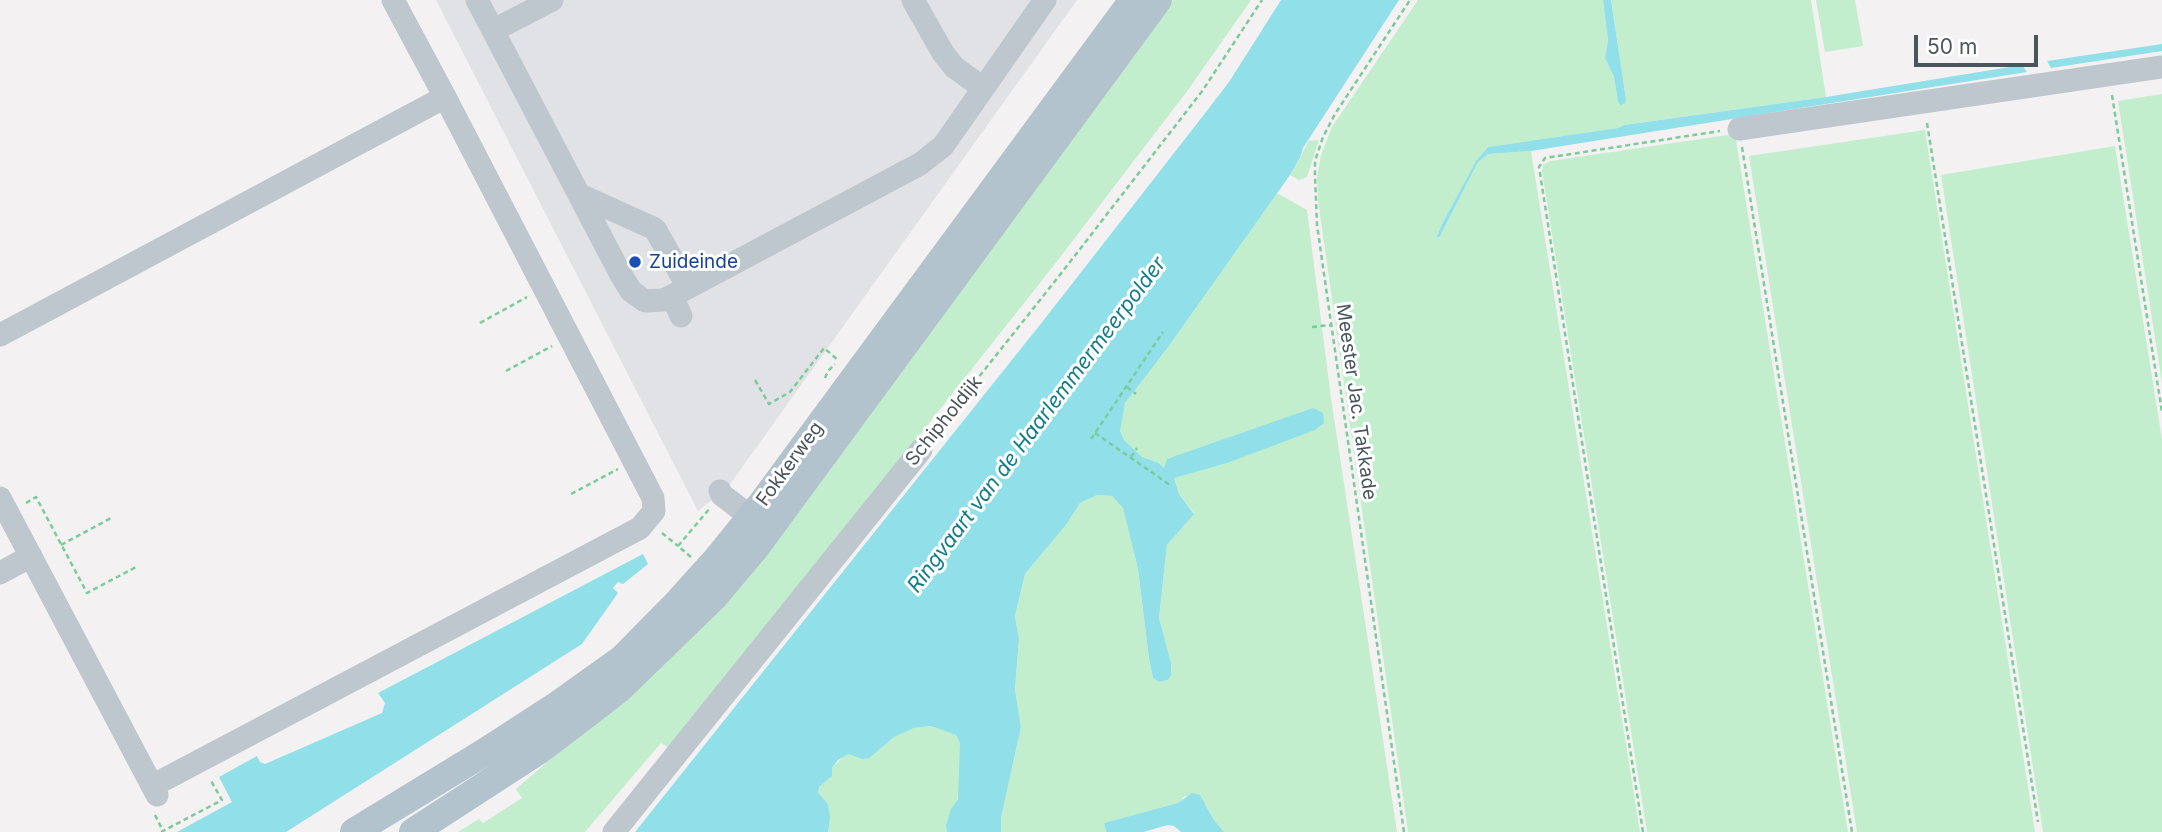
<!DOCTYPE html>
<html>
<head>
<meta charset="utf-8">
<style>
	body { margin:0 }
	#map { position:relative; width:2162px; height:832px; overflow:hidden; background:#f3f1f1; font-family:Inter,sans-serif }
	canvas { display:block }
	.scale { position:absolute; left:1914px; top:35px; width:124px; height:32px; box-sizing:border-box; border:4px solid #49565e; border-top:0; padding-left:9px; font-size:21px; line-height:24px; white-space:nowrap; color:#49565e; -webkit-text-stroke:5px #fff; paint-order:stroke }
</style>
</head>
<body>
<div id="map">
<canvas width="2162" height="832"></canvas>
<div class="scale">50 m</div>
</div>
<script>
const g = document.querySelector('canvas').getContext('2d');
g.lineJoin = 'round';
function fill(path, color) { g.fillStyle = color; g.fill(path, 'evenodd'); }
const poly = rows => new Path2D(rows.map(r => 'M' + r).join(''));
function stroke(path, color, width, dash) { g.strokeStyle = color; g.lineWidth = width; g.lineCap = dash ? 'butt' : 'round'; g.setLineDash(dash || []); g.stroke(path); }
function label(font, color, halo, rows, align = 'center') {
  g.font = font + ' Inter,sans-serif'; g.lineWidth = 6; g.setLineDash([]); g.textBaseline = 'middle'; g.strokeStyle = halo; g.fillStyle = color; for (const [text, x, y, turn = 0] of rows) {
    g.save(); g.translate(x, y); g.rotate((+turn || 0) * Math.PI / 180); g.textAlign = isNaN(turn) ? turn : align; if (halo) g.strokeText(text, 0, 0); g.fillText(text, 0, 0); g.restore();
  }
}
const airport = poly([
	[436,0,1077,0,728,487,698,511]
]);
const green = poly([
	[1173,0,1251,0,1188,90,1051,269,671,749,661,743,585,832,458,832,479,819,483,823,522,798,516,789,604,713,758,561],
	[1418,0,1603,0,1608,40,1605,58,1614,77,1618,102,1626,99,1611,0,1811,0,1826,97,1624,125,1619,128,1488,147,1477,160,1441,226,1437,237,1439,238,1478,162,1484,156,1488,154,1531,151,1640,832,1408,832,1331,292,1318,200,1317,177,1321,155,1332,127],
	[1816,0,1855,0,1863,46,1825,52],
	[2162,94,2162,383,2118,101],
	[1925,130,2035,832,1857,832,1749,156],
	[1735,134,1848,832,1647,832,1542,171,1543,165,1550,161],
	[1319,140,1307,177,1299,180,1290,175,1300,159,1308,141],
	[2115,146,2162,439,2162,832,2043,832,1941,175],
	[1277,193,1307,210,1331,398,1397,832,1224,832,1214,820,1205,803,1185,796,1179,803,1104,823,1106,832,1001,832,1001,818,1021,727,1015,689,1019,639,1015,616,1025,574,1066,525,1080,503,1097,495,1112,496,1123,507,1138,569,1149,659,1153,678,1159,682,1168,680,1171,663,1159,618,1167,545,1194,513,1179,494,1174,478,1159,463,1142,457,1125,441,1120,431,1121,418,1125,403,1140,380,1171,343],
	[931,726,956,735,960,743,960,787,950,832,767,832,845,755,914,728]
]);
const water = poly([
	[1281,0,1399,0,1303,148,1300,158,1290,175,1171,343,1125,403,1120,431,1125,441,1142,457,1159,463,1164,468,1167,459,1313,408,1323,413,1324,423,1315,430,1227,463,1174,478,1179,494,1194,514,1167,545,1159,618,1171,663,1171,675,1168,680,1159,682,1153,678,1149,659,1138,569,1123,508,1112,496,1097,495,1080,503,1066,525,1025,574,1015,616,1019,639,1015,689,1021,727,1001,818,1001,832,947,832,946,825,951,809,958,799,960,743,956,735,931,726,914,728,894,737,869,758,863,759,848,754,838,760,832,768,832,776,819,787,818,793,828,804,830,818,828,832,635,832,1043,321,1199,121,1229,82],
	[1603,0,1611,0,1626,99,1625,103,1621,105,1618,102,1614,77,1605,58,1608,40],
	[2162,44,2162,51,2051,68,2047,61],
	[2022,65,2027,72,1531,151,1488,154,1478,162,1439,238,1437,237,1441,226,1476,161,1488,147,1618,128,1624,125,1826,97],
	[643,554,648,564,623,584,618,582,613,588,618,593,582,644,286,832,177,832,232,802,219,777,257,756,260,762,265,764,382,713,385,703,378,693],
	[1192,793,1200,795,1214,820,1224,832,1181,832,1174,826,1168,825,1143,832,1106,832,1104,823,1178,803]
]);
const path = poly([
	[2112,95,2162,412],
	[1927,123,2038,822],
	[1742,147,1852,832],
	[480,323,527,297],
	[1312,327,1331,325],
	[506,371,552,346],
	[825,378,828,371,835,364],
	[755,380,769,404,790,392,824,348,838,360],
	[1127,387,1136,394],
	[1095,433,1170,485],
	[932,436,1063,271,1203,90,1262,0],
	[1091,439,1163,332],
	[1131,457,1137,448],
	[571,494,618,469],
	[26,503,36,497,87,593,138,566],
	[662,533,678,546],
	[61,545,113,517],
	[691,557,678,546,710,508],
	[155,815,163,831],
	[161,832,222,800,210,779],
	[1404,832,1317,225,1315,176,1315,161,1323,137,1335,114,1410,0],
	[1643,832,1539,167,1545,158,1720,131]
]);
const minor = poly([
	[477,0,620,273,631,291,645,301,663,300,672,296,920,164,943,146,1045,0],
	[913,0,943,53,954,67,983,88],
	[494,30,552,0],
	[1739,129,2162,67],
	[580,195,655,229,688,287],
	[672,296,681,316],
	[0,335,445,97,393,0],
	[720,491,722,495,751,517],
	[0,498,157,795],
	[0,573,31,556],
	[152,786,640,528,654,511,653,498,445,97],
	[614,832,921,450]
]);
const major = poly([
	[354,832,485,752,559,704,622,659,679,601,716,560,762,503,1133,0],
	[413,832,538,751,588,713,619,689,714,597,756,547,1158,0]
]);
const markers = [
	[635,262,7,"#1a4fb4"]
];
const transitNames = [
	["Zuideinde",649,262]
];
const streetNames = [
	["Meester Jac. Takkade",1356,402,82],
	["Schipholdijk",944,421,-51],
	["Fokkerweg",790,464,-54]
];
const waterNames = [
	["Ringvaart van de Haarlemmermeerpolder",1037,425,-53]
];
fill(airport, '#e0e2e5');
fill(green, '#c2eece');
fill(water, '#91e0e9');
stroke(path, '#7bcb9b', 2.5, [5, 3.5]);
stroke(minor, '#bdc7cd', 23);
stroke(major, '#b2c3ce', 28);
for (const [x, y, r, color] of markers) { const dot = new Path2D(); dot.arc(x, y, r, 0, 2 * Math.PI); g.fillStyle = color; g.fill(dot); stroke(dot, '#fff', 2.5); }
label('19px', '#164399', '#fff', transitNames, 'left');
label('19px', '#49565e', '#fff', streetNames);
label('italic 21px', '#127d89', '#fff', waterNames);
</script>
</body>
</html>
